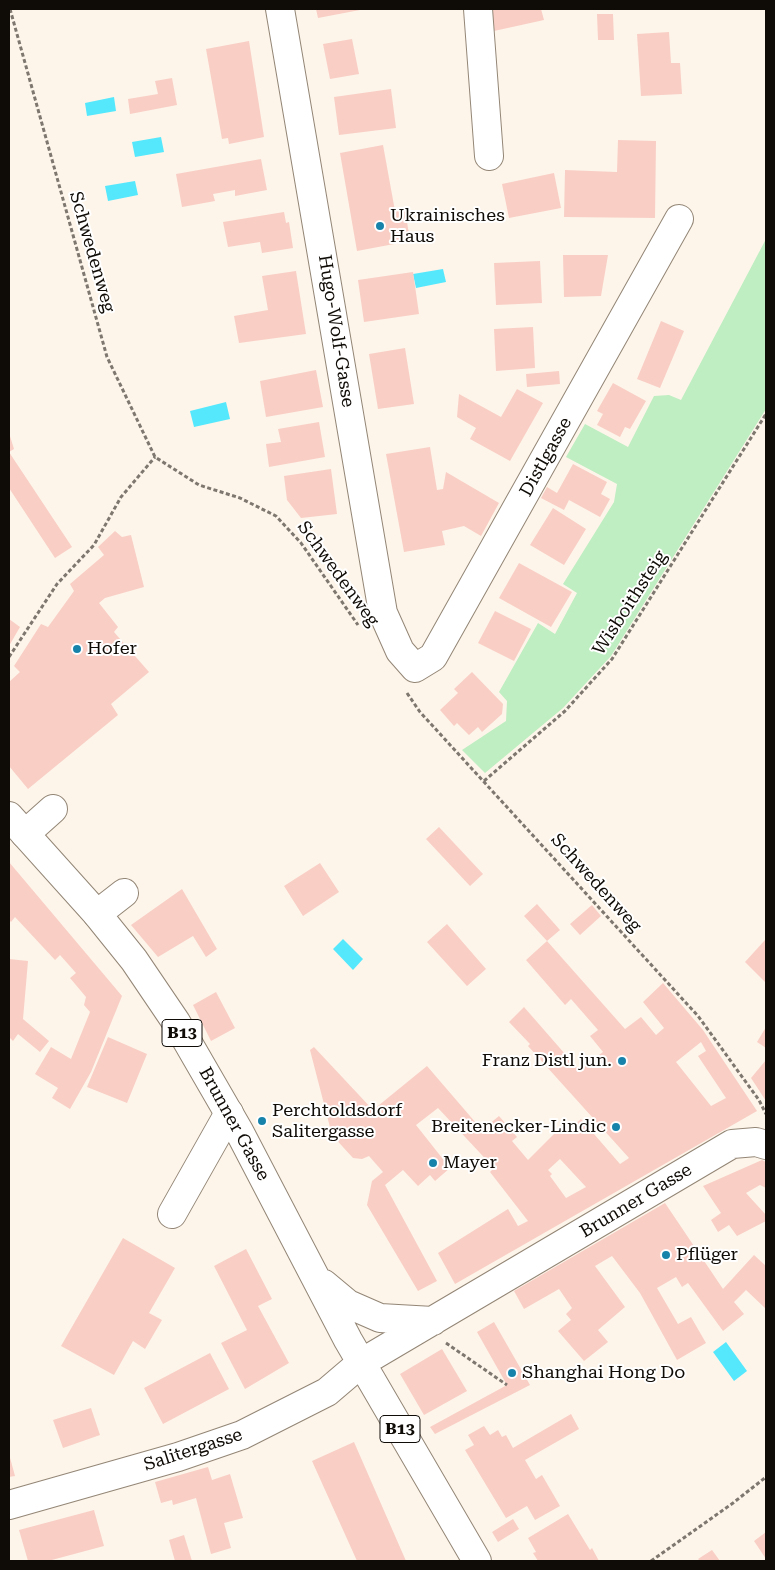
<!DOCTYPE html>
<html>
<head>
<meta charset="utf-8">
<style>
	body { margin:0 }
	#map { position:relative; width:775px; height:1570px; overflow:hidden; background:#fdf5ea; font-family:"Roboto Serif",serif }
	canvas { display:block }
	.frame { position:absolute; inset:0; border:10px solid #0f0b06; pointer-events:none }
</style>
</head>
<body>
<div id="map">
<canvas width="775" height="1570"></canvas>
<div class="frame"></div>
</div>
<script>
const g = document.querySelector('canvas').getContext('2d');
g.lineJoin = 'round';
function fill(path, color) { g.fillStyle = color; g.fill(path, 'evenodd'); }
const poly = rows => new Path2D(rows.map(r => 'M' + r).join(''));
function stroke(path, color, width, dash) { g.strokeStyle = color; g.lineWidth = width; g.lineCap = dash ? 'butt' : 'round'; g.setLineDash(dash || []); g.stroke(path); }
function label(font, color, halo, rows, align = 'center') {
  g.font = font + ' "Roboto Serif",serif'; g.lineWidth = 4; g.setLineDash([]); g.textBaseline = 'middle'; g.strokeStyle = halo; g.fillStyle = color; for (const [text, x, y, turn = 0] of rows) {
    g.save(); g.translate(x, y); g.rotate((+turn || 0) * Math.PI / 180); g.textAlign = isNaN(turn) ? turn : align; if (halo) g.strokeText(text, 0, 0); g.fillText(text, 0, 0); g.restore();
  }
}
const green = poly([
	[766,239,766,409,611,656,563,708,485,773,462,750,506,721,507,701,499,692,538,623,555,634,577,593,563,584,614,502,617,484,566,457,585,424,628,447,654,396,669,395,681,400]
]);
const water = poly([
	[114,97,116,111,87,116,85,103],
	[161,137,164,152,135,157,132,142],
	[135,181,138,195,108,201,105,186],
	[443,269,446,282,416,288,413,274],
	[226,402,230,419,194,427,190,411],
	[343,939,363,959,353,970,333,949],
	[726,1342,747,1371,734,1381,713,1352]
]);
const building = poly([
	[316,9,360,9,360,10,318,18],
	[490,9,541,9,544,20,494,31],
	[597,14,613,14,614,40,598,40],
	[669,32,671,63,680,63,682,94,641,96,637,34],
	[352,39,359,74,330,79,323,44],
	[249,41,264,137,229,144,228,138,222,139,206,49],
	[172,78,177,105,130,114,128,99,158,94,155,81],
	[391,89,396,128,339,135,334,97],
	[618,140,656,141,655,218,564,217,565,170,617,172],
	[383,145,395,211,405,209,410,241,357,251,340,153],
	[261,159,267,190,235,196,235,190,213,194,215,201,182,207,176,174],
	[554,173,561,208,509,218,502,184],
	[284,212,286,223,289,222,293,248,262,253,260,242,228,247,223,222],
	[563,255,608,255,601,296,564,297],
	[540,261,542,303,496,305,494,263],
	[296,271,306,334,239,343,234,316,268,310,262,276],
	[413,272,419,314,364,322,358,280],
	[661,321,684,331,660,388,637,379],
	[533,327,535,368,496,371,494,329],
	[405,348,414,404,378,409,369,354],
	[316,370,323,407,266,417,260,381],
	[559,371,560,384,527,387,526,374],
	[613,383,646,401,630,429,625,427,620,437,597,425,603,414,597,411],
	[517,389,543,403,510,461,470,439,476,428,457,417,459,394,501,417],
	[319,422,325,457,269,467,266,444,281,442,278,429],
	[9,433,14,449,9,452,72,547,55,558,9,488],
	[430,447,437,490,443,489,446,472,499,503,481,536,464,526,442,531,445,545,404,552,386,454],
	[573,464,607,482,601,494,610,499,600,517,569,500,564,510,541,498,547,487,557,493],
	[331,469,337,514,301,518,287,500,284,476],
	[553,508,586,529,564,565,530,545],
	[115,531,122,537,131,535,144,587,105,598,99,603,118,627,114,632,149,672,111,704,118,715,28,789,9,766,9,682,20,672,14,666,41,624,48,627,74,591,70,584,104,555,98,547],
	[519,563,572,592,551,627,499,598],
	[495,611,531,629,514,661,478,643],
	[9,619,20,627,9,646],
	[472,672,503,704,502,714,482,732,478,727,469,735,457,723,454,726,440,710,458,693,454,689],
	[439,827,483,874,470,886,426,839],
	[9,862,122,996,91,1072,70,1109,52,1098,58,1088,35,1074,51,1047,71,1059,90,1012,84,1005,86,997,70,978,76,973,60,955,55,960,15,917,11,922,9,920],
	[320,863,339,892,303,916,284,886],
	[182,889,217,949,206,957,193,936,158,957,131,925],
	[537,904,560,930,547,941,524,916],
	[592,905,601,916,580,935,570,924],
	[447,924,486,969,467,986,427,942],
	[765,940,766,942,766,983,745,962],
	[547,941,625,1029,641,1017,656,1035,664,1028,643,1002,663,983,703,1030,757,1111,455,1284,438,1253,508,1209,518,1226,528,1221,490,1172,494,1168,438,1108,416,1125,450,1168,435,1181,430,1175,418,1186,403,1170,385,1185,437,1281,418,1291,367,1205,372,1181,383,1172,369,1156,362,1159,353,1158,332,1135,310,1050,314,1047,373,1110,427,1066,482,1130,499,1116,517,1137,512,1141,528,1160,559,1129,563,1134,581,1119,620,1164,629,1158,528,1046,530,1044,509,1022,524,1007,579,1070,603,1052,590,1036,598,1030,571,999,565,1005,526,960],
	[701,1042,706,1051,698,1056,726,1098,711,1106,676,1062],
	[560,1159,586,1187,566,1198,550,1176,552,1174,548,1170],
	[9,959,28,961,23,1019,49,1041,40,1052,18,1034,13,1041,9,1037],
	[216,992,235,1028,211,1041,193,1005],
	[766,1027,766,1048,757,1042],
	[108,1037,147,1054,127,1103,87,1087],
	[766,1060,766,1101,751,1078],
	[762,1160,766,1162,766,1188,760,1185,746,1193,766,1215,766,1221,737,1236,729,1225,718,1232,711,1220,721,1213,703,1186],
	[665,1203,723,1289,754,1255,766,1266,766,1309,746,1290,734,1302,744,1314,723,1331,688,1283,682,1287,676,1277,657,1288,678,1324,691,1317,706,1343,677,1360,640,1293,612,1256,595,1266,625,1307,598,1330,608,1342,584,1361,558,1331,571,1320,566,1314,572,1308,559,1289,524,1309,514,1291],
	[123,1238,175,1268,149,1313,162,1320,145,1349,133,1341,114,1375,61,1346],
	[246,1249,272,1299,258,1306,289,1363,245,1389,221,1343,247,1330,214,1266],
	[494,1322,530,1385,435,1434,430,1427,507,1385,477,1332],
	[442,1349,467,1391,424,1415,400,1374],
	[210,1353,229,1389,163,1424,144,1388],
	[91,1408,100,1435,63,1448,53,1420],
	[571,1414,579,1429,525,1460,536,1479,542,1475,560,1506,535,1520,527,1506,506,1518,465,1450,474,1445,468,1435,484,1426,490,1435,498,1430,502,1437,506,1435,513,1448],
	[354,1442,406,1561,357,1561,312,1461],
	[9,1454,15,1476,9,1477],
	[208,1467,212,1480,230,1474,243,1518,224,1523,231,1548,211,1554,196,1498,173,1505,172,1500,161,1503,155,1482],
	[94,1510,104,1546,48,1561,28,1561,19,1530],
	[568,1514,590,1550,592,1548,599,1561,538,1561,533,1553,536,1552,528,1538],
	[513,1519,519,1529,498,1542,492,1532],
	[766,1532,766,1559,754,1541],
	[184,1535,192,1561,175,1561,169,1540],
	[712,1550,720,1561,700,1561,698,1559]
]);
const path = poly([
	[10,9,107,357,155,457,199,485,240,498,276,516,301,543,358,625],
	[9,657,57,584,94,545,121,497,155,457],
	[407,693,420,712,698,1016,759,1100,766,1114],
	[484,781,565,711,612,659,766,414],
	[446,1343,507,1385],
	[651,1561,733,1503,766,1477]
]);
const minor = poly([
	[280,9,383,613,400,651,415,668,433,657,679,219],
	[478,9,489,156],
	[25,834,53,809],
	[97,914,124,893],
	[172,1214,229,1113],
	[9,1505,178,1457,242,1435,327,1392,361,1363]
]);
const major = poly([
	[9,816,97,914,134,960,176,1022,239,1131,348,1340,477,1561],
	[324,1284,348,1304,380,1318,433,1321],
	[361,1363,732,1144,756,1142,766,1145]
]);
const markers = [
	[380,226,5,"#1783ab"],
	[77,649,5,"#1783ab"],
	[622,1061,5,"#1783ab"],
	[262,1121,5,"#1783ab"],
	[616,1127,5,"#1783ab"],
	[433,1163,5,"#1783ab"],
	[666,1255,5,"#1783ab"],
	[512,1373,5,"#1783ab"]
];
const shields = [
	[182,1033,40],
	[400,1429,40]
];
const shieldNames = [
	["B13",182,1033],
	["B13",400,1429]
];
const poiNames = [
	["Ukrainisches",390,216],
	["Haus",390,237],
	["Hofer",87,649],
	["Franz Distl jun.",612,1061,"right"],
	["Perchtoldsdorf",272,1111],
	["Salitergasse",272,1132],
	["Breitenecker-Lindic",606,1127,"right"],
	["Mayer",443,1163],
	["Pflüger",676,1255],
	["Shanghai Hong Do",522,1373]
];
const streetNames = [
	["Schwedenweg",92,252,74],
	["Hugo-Wolf-Gasse",336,331,81],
	["Distlgasse",546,457,-61],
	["Schwedenweg",338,574,54],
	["Wisboithsteig",630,603,-57],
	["Schwedenweg",596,883,48],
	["Brunner Gasse",234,1124,61],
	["Brunner Gasse",636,1201,-31],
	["Salitergasse",193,1450,-18]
];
fill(green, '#beeec1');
fill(water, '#55e8fc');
fill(building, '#f9cec5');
stroke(minor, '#938676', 30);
stroke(major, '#938676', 30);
stroke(path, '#7d776f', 3, [4, 2.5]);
stroke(minor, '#fff', 28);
stroke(major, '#fff', 28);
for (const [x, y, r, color] of markers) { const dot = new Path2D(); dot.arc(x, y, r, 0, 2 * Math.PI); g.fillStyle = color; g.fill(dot); stroke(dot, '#fff', 2); }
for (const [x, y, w] of shields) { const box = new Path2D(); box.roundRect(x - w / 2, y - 13.5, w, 27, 4); g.fillStyle = '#fff'; g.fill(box); stroke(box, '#0f0b06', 1); }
label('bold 16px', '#0f0b06', null, shieldNames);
label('18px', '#0f0b06', '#fff', poiNames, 'left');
label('18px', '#0f0b06', '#fff', streetNames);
</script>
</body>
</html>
